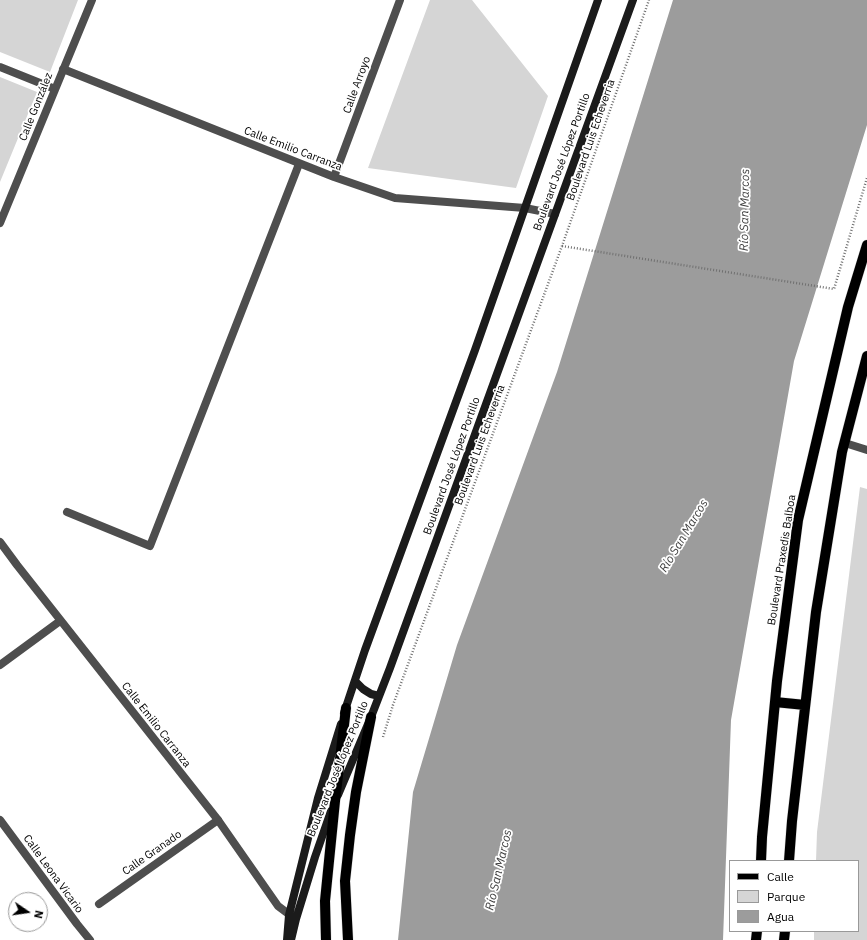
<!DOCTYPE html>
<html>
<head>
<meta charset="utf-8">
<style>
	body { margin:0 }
	#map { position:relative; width:867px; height:940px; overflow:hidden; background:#fff; font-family:"IBM Plex Sans",sans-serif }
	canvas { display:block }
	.legend { position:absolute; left:729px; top:860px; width:130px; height:72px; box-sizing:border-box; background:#fff; border:1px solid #999; margin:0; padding:5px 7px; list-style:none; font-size:12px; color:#000 }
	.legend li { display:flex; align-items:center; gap:8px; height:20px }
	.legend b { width:20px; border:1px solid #999 }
	.north { position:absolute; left:8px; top:892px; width:40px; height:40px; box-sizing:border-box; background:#fff; border:1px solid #999; border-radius:50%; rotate:103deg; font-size:11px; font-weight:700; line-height:16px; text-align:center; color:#000 }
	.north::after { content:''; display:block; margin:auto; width:14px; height:18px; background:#000; clip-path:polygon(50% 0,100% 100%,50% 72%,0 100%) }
</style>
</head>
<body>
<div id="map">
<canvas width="867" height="940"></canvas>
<ul class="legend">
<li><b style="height:5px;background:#000"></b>Calle</li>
<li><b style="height:11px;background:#d5d5d5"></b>Parque</li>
<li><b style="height:11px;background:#9c9c9c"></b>Agua</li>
</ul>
<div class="north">N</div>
</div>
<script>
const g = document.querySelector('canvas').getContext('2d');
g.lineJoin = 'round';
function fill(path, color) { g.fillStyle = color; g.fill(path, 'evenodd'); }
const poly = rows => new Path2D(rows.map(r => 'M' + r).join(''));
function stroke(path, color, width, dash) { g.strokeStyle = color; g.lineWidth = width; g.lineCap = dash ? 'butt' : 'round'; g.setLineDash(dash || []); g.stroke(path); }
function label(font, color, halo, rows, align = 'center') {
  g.font = font + ' "IBM Plex Sans",sans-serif'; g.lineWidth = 3.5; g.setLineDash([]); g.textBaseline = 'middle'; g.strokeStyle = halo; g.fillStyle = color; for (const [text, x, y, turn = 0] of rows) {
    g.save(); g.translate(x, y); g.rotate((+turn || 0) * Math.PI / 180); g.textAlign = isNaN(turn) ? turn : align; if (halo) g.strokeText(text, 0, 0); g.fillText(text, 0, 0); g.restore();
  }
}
const green = poly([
	[0,0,78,0,50,72,0,52],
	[430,0,472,0,548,96,516,188,368,168],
	[0,77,37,92,0,182],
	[860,487,867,489,867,940,814,940,814,931,858,931,858,861,816,861,817,832]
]);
const water = poly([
	[673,0,867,0,867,125,794,361,731,720,723,940,398,940,413,792,457,645,557,372]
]);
const path = poly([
	[562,246,834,289,867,178],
	[383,737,393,705,562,246,649,0]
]);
const minor = poly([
	[0,67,55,89],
	[63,69,334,177,395,198,525,208,555,214],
	[334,177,400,0],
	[0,223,92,0],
	[845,443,867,450],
	[67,512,150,546,299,164],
	[0,665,60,621],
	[0,820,77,924,90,940],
	[99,904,218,820]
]);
const tertiary = poly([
	[0,542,17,565,218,820,278,906,294,918]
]);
const secondary = poly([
	[355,681,363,689,371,694,379,696],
	[344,713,365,650,475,350,598,0],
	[338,795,371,717,390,668,633,0],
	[287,940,289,915,318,798,341,724],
	[291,940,296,919,315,857,331,811]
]);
const primary = poly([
	[775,702,805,705],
	[761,861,762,837,777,681,798,520,848,307,867,245],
	[789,861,792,821,816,612,842,452,867,356],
	[326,940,325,901,335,801,346,708],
	[348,940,345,881,350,835,356,792,371,717],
	[756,940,757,931],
	[784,940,785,931]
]);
const streetNames = [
	["Calle Arroyo",357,85,-70],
	["Calle González",36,107,-68],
	["Boulevard Luis Echeverria",591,140,-71],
	["Calle Emilio Carranza",293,149,21],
	["Boulevard José López Portillo",562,162,-70],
	["Boulevard Luis Echeverria",480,445,-70],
	["Boulevard José López Portillo",452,466,-70],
	["Boulevard Praxedis Balboa",782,560,-81],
	["Calle Emilio Carranza",156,725,52],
	["Boulevard José López Portillo",338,769,-68],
	["Calle Granado",152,853,-35],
	["Calle Leona Vicario",53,874,54]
];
const waterNames = [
	["Río San Marcos",745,210,-89],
	["Río San Marcos",684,536,-59],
	["Río San Marcos",499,870,-77]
];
fill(green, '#d5d5d5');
fill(water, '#9c9c9c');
stroke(primary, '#dbdbdb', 11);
stroke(path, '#707070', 2.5, [1, 2]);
stroke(minor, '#4e4e4e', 8);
stroke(tertiary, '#4e4e4e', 8);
stroke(secondary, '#1b1b1b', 8);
stroke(primary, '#000', 10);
label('11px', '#000', '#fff', streetNames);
label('italic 12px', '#3d3d3d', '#fff', waterNames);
</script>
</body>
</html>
